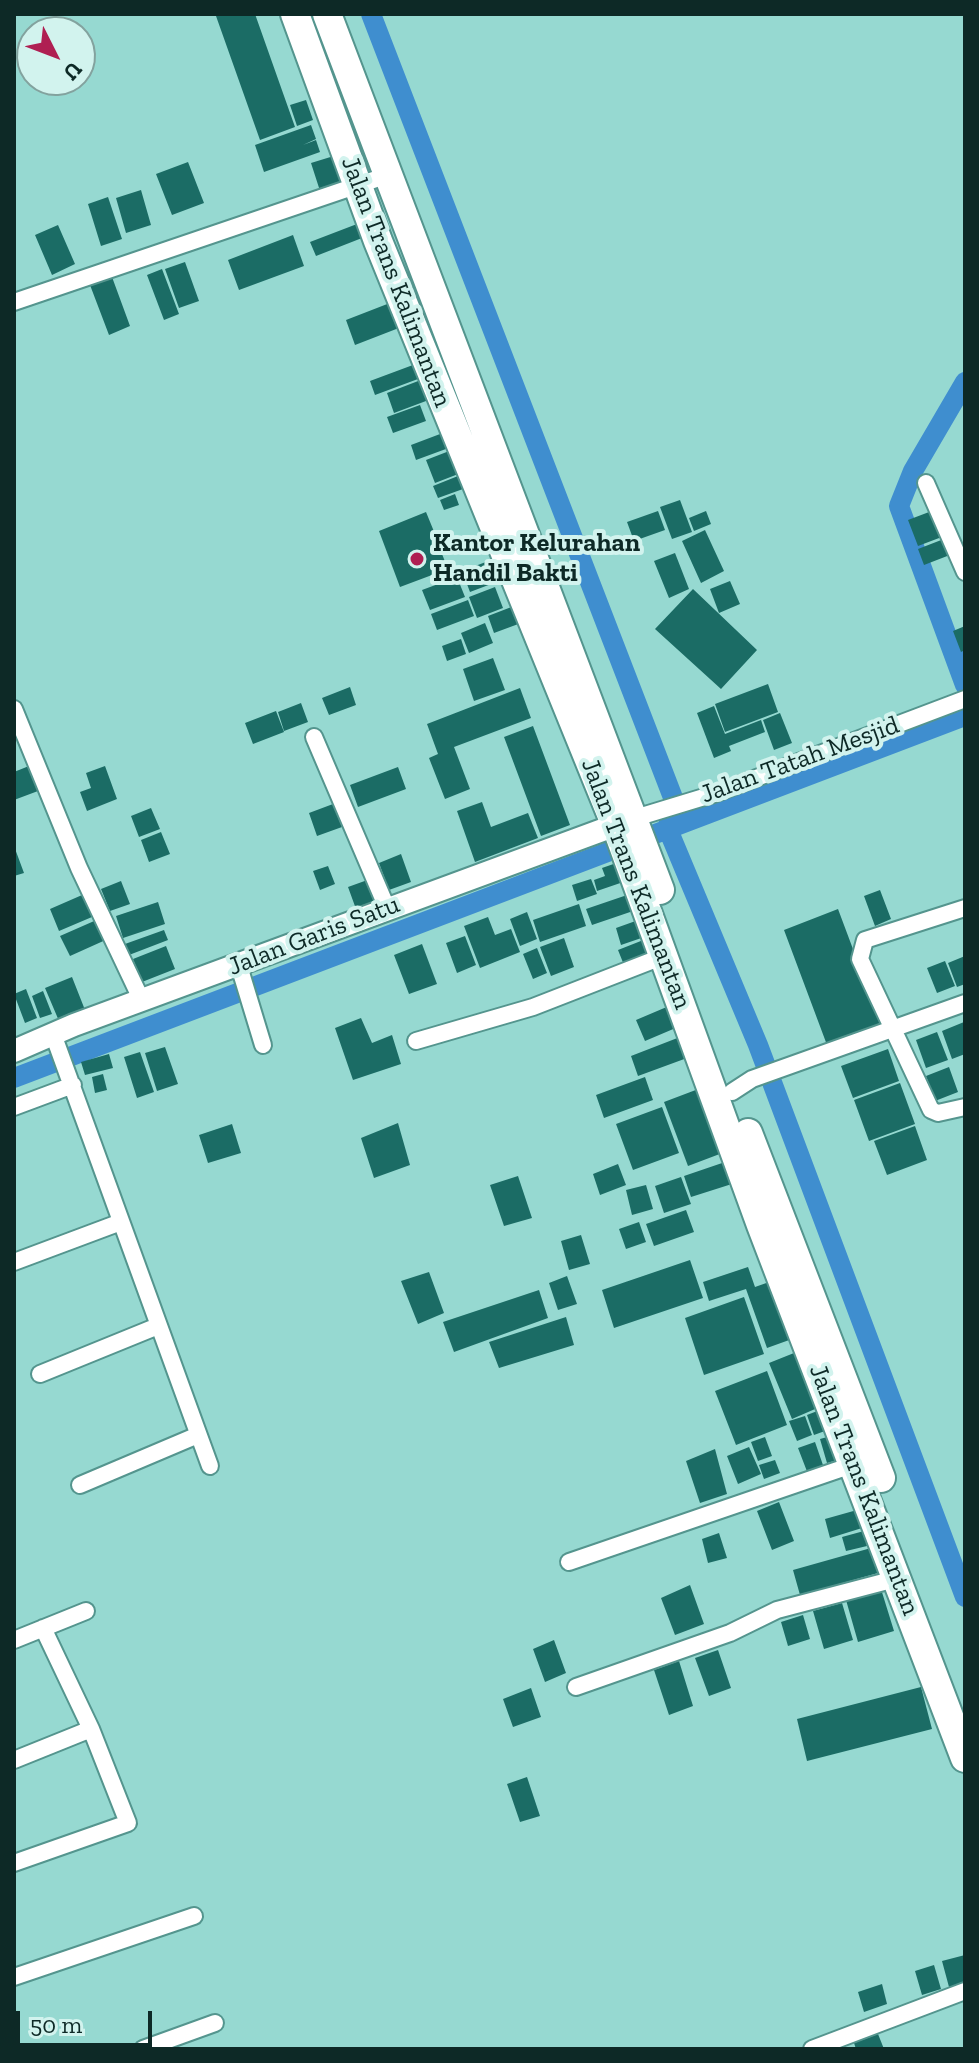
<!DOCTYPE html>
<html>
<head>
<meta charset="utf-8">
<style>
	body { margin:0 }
	#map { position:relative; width:979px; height:2063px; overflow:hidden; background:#96d9d1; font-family:"Zilla Slab",serif }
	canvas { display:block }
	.frame { position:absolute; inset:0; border:16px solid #0d2926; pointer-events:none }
	.north { position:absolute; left:16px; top:16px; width:80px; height:80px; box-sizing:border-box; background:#d2f3ee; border:2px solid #83a29e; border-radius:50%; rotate:132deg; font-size:22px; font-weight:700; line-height:32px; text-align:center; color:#0d2926 }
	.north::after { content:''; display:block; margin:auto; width:28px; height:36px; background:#af1f52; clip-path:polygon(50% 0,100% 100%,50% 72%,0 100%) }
	.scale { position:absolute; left:16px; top:2011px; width:136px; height:36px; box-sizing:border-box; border:4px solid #0d2926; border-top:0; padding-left:10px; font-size:24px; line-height:28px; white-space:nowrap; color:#0d2926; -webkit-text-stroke:6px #d2f3ee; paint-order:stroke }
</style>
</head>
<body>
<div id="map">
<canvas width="979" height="2063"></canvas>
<div class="frame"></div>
<div class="north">U</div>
<div class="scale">50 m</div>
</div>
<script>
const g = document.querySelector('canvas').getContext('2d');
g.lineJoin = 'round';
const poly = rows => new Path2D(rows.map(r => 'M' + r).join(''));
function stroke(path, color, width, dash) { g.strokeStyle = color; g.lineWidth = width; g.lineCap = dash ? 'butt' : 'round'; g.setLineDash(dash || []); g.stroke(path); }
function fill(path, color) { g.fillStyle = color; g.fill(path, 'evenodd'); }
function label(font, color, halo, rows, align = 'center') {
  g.font = font + ' "Zilla Slab",serif'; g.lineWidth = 8; g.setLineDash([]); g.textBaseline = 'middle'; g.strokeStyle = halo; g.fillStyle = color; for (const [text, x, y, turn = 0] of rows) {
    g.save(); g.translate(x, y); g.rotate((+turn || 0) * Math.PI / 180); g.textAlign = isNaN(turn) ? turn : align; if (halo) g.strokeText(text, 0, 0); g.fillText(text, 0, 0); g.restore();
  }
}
const canal = poly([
	[371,14,682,821],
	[965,382,913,471,899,506,965,685],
	[667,827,758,1045,965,1597],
	[14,1078,965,716]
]);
const building = poly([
	[222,14,255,14,295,127,260,140,216,16],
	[306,100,313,120,297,126,290,105],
	[311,125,316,139,303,145,316,140,320,152,264,172,255,145],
	[337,155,347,185,321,194,311,163],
	[188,162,204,203,172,215,156,174],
	[141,190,151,225,126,233,116,198],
	[108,197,122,239,101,246,88,204],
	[357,224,362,238,316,256,310,242],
	[58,225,75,264,52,275,35,235],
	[293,235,304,266,239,290,228,260],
	[185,262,199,301,179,308,165,269],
	[162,269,179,314,164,320,147,275],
	[112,277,130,326,109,335,90,285],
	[395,301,404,326,355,345,346,320],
	[421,362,426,376,375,395,370,381],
	[426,378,434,398,394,413,387,393],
	[420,405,426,421,393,433,387,417],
	[448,431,454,446,416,460,411,445],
	[457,448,466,471,435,483,426,460],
	[458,476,463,489,438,498,433,486],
	[455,494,459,505,444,510,440,500],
	[680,500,692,532,672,539,660,507],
	[937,509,947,535,918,546,908,520],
	[658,511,665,530,634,541,627,522],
	[706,511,711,524,694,531,689,518],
	[426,512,435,534,446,530,451,544,440,549,448,569,400,587,379,531],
	[705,530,724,571,701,583,682,541],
	[949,537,955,553,924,565,918,549],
	[675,553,689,589,669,598,654,561],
	[499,557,507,578,470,592,462,571],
	[457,577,465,597,430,610,422,590],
	[730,581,740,604,719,613,710,589],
	[495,587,503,608,477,618,469,597],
	[693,589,757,650,721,689,655,629],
	[468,600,474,616,437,630,431,614],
	[514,606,521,623,494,633,488,616],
	[485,623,493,643,469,653,461,633],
	[965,626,965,650,961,652,953,631],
	[461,639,466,654,447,661,442,646],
	[493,658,505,690,474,701,463,669],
	[768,684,778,712,725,732,715,704],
	[350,687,356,705,329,715,322,698],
	[520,688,531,718,454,747,470,789,445,799,429,758,438,754,427,724],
	[301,703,308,722,284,731,278,712],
	[714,706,725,734,761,720,765,732,729,746,731,751,714,758,697,713],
	[276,711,284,732,253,744,245,723],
	[780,713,792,743,774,750,763,720],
	[533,726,570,825,541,836,504,737],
	[29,766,38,791,14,800,14,772],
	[105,766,117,799,87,811,80,792,91,788,86,773],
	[398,767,406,789,358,807,350,785],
	[482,802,491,827,528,813,538,838,475,862,457,811],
	[333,804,342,827,317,836,309,813],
	[151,808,160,829,139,837,131,816],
	[161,832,170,854,149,862,141,840],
	[14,846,24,873,14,876],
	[401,854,411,882,389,890,379,863],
	[625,860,632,879,597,891,594,880,605,876,602,868],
	[328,866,335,884,320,890,313,871],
	[373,878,381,900,356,909,348,887],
	[591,879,597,894,577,901,572,885],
	[121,881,130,904,110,911,101,889],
	[880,890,891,919,875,926,864,896],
	[89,892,99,914,59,931,50,909],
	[630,894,636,910,592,925,586,909],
	[158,902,165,924,123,938,116,916],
	[579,904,586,926,540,942,533,920],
	[838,909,881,1024,827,1045,784,930],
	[527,912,537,939,520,946,510,919],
	[488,917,495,935,511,929,520,952,480,968,464,926],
	[101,918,110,938,70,956,60,936],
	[644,918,650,935,621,945,616,928],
	[164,930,168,940,129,955,125,944],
	[465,936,476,965,457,973,446,943],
	[651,937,657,951,624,965,618,950],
	[564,938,574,967,551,976,540,947],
	[422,944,437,984,409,994,394,955],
	[166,946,175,969,142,982,133,959],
	[537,948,547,973,533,979,523,954],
	[965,956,965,984,957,987,948,963],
	[945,961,955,986,937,993,927,968],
	[72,977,85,1010,59,1021,45,988],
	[26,989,37,1018,25,1023,14,994],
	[43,991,52,1014,40,1018,32,996],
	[669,1006,678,1027,645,1041,636,1020],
	[361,1018,372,1043,392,1035,401,1064,353,1080,335,1028],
	[964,1022,965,1054,952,1059,942,1031],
	[937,1032,948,1060,926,1068,916,1040],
	[680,1037,687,1058,638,1076,631,1056],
	[165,1047,178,1084,157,1091,145,1053],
	[888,1049,899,1081,853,1098,841,1066],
	[140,1052,154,1092,137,1098,124,1057],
	[109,1054,113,1068,85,1075,81,1062],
	[949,1067,958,1092,935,1101,926,1076],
	[103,1074,107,1090,95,1093,92,1077],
	[645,1077,653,1100,604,1118,596,1095],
	[900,1083,915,1124,869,1141,854,1100],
	[701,1088,725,1152,688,1166,664,1102],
	[662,1107,679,1153,633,1170,616,1124],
	[398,1123,410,1165,374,1178,361,1138],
	[232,1124,241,1153,208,1163,199,1135],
	[915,1126,927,1160,887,1175,874,1141],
	[728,1161,735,1183,691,1197,684,1176],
	[618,1164,626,1185,600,1195,593,1174],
	[518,1176,532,1218,504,1226,490,1185],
	[681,1177,691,1204,664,1213,655,1186],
	[646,1185,653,1209,632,1215,626,1190],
	[686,1210,694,1232,654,1246,646,1224],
	[639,1222,646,1242,626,1249,619,1229],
	[581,1235,590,1264,569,1270,561,1241],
	[690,1260,703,1298,614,1328,602,1290],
	[748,1267,755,1287,772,1281,792,1339,767,1348,746,1289,709,1301,703,1282],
	[429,1272,444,1313,418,1324,401,1281],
	[567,1276,577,1304,558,1310,549,1283],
	[539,1290,548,1318,454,1352,443,1322],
	[744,1297,764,1354,704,1375,685,1318],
	[566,1317,574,1345,499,1368,489,1342],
	[799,1351,822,1406,792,1419,769,1363],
	[767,1371,787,1425,736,1445,715,1391],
	[825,1408,833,1428,814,1435,807,1415],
	[805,1416,812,1435,797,1441,789,1421],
	[838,1434,845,1458,827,1463,820,1439],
	[765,1437,772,1456,758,1461,751,1442],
	[815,1442,824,1468,808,1474,798,1448],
	[749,1447,761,1474,738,1484,727,1456],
	[715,1449,727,1494,700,1503,686,1461],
	[775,1460,780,1473,764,1479,759,1465],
	[779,1502,794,1541,772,1550,757,1511],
	[857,1510,862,1528,830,1538,825,1519],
	[864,1531,867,1546,846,1551,842,1537],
	[719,1533,727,1558,708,1563,702,1539],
	[871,1548,878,1573,800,1595,793,1570],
	[690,1585,704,1624,675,1635,661,1598],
	[881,1589,894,1631,858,1642,846,1600],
	[842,1603,853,1640,824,1649,813,1611],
	[803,1615,810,1639,788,1646,781,1622],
	[554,1640,566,1673,545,1682,533,1649],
	[718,1650,731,1688,709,1696,695,1658],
	[679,1661,693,1706,669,1715,654,1670],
	[921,1687,932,1729,807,1761,797,1719],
	[531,1688,541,1717,513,1727,503,1699],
	[527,1777,540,1816,520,1822,507,1784],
	[965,1955,965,1982,949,1987,942,1961],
	[934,1965,941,1989,922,1995,915,1971],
	[882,1984,887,2004,864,2012,858,1992],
	[878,2034,884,2049,856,2049,854,2043]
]);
const minor = poly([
	[14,302,388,175],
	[926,483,965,572],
	[14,709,79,868,142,1001],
	[314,737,387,908],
	[634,815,645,815,714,794,965,699],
	[965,908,865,940,860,959,931,1110,938,1113,965,1107],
	[239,966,263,1045],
	[53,1034,210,1466],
	[416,1041,533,1007,664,956],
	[732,1092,752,1079,965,1003],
	[14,1107,73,1085],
	[14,1262,121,1222],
	[40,1374,158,1326],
	[80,1485,198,1435],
	[569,1562,855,1464],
	[14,1640,86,1611],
	[576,1687,730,1633,777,1610,899,1578],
	[14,1760,91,1729],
	[14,1863,128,1823,91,1729,43,1628],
	[14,1977,194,1916],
	[143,2049,215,2023],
	[812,2049,965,1991]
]);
const tertiary = poly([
	[14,1051,74,1025,616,825]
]);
const trunk = poly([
	[295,14,378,241,616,826,761,1225,965,1758],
	[327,14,660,890],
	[748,1133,881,1478]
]);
const markers = [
	[417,559,8,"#af1f52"]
];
const streetNames = [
	["Jalan Trans Kalimantan",396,282,69],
	["Jalan Tatah Mesjid",800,760,-20],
	["Jalan Trans Kalimantan",636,884,69],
	["Jalan Garis Satu",314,936,-21],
	["Jalan Trans Kalimantan",864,1490,69]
];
const poiNames = [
	["Kantor Kelurahan",433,544],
	["Handil Bakti",433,574]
];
stroke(canal, '#3f8ecf', 20);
fill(building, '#1b6c65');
stroke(minor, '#54958e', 20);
stroke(tertiary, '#54958e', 26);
stroke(trunk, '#54958e', 32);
stroke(minor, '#fff', 16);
stroke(tertiary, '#fff', 22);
stroke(trunk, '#fff', 28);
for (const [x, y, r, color] of markers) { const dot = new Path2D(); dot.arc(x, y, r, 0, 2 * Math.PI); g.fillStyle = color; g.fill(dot); stroke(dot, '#d2f3ee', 3); }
label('26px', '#0d2926', '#d2f3ee', streetNames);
label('bold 26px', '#0d2926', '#d2f3ee', poiNames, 'left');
</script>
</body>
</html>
